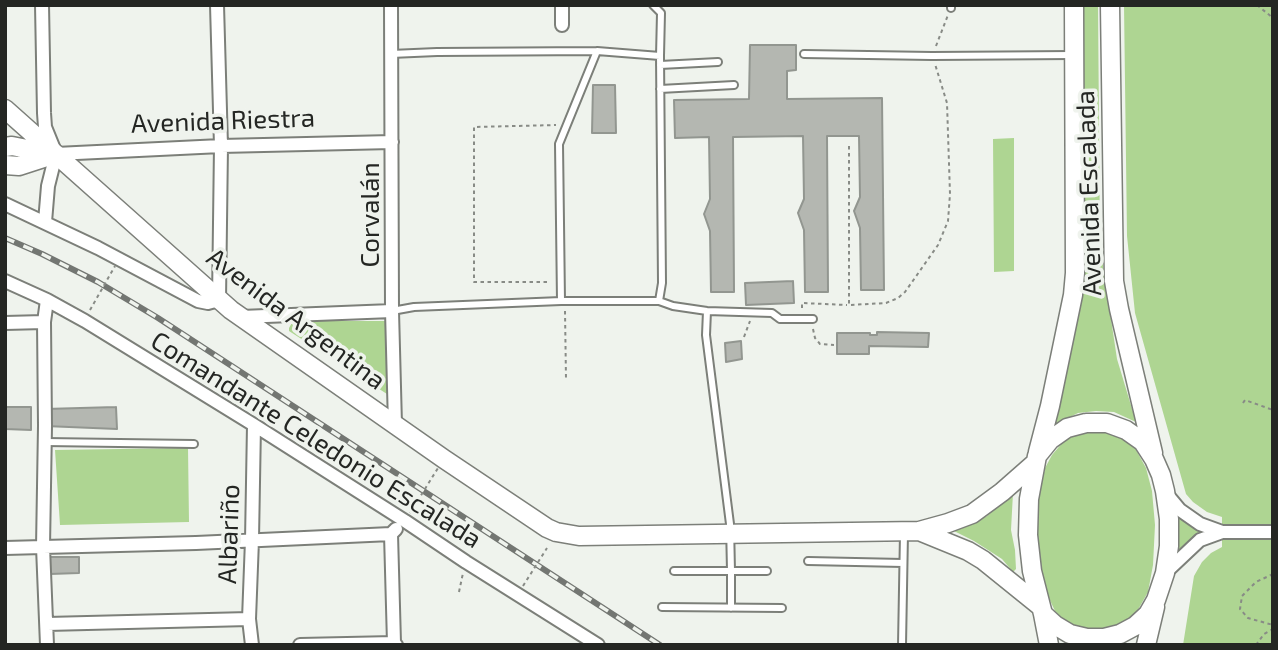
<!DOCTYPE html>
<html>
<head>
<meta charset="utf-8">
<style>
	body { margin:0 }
	#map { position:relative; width:1278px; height:650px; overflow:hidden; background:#eff3ed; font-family:"Exo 2",sans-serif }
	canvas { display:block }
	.frame { position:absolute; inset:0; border:7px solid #242623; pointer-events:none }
</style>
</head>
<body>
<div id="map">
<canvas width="1278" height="650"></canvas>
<div class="frame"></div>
</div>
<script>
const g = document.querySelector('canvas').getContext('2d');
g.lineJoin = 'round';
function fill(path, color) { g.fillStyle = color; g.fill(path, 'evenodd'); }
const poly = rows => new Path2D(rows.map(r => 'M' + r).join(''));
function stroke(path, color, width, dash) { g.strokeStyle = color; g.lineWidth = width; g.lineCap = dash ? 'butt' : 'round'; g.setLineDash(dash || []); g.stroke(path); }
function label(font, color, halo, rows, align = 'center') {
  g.font = font + ' "Exo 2",sans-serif'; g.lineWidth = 7; g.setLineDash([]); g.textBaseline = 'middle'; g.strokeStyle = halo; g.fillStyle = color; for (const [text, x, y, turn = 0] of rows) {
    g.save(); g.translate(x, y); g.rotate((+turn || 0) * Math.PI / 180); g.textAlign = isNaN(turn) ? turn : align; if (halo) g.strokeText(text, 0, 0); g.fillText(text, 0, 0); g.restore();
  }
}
const green = poly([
	[1082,5,1098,5,1100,246,1117,359,1136,422,1114,412,1096,411,1078,413,1052,426,1069,361,1078,318,1084,270],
	[1124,5,1273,5,1273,645,1183,645,1194,576,1202,562,1211,553,1222,547,1222,517,1207,512,1193,502,1186,494,1135,313,1127,236],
	[1014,138,1014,271,994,272,993,139],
	[293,321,387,321,387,394,289,331,289,328],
	[1101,429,1123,438,1134,446,1146,468,1152,491,1155,525,1153,565,1148,592,1139,608,1127,622,1114,628,1090,632,1079,628,1065,621,1055,611,1047,594,1039,556,1037,516,1040,490,1045,468,1052,455,1063,442,1074,434],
	[188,448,189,522,60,525,55,450],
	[1013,493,1011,530,1015,550,1016,569,1013,572,1002,559,974,541,950,529,970,525,987,516],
	[1176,511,1212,532,1178,552]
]);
const building = poly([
	[750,45,796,45,796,70,787,71,787,99,882,98,884,290,861,290,860,228,854,211,860,197,859,136,827,136,828,292,805,292,804,230,798,213,804,199,803,136,733,137,734,292,711,292,710,231,704,214,710,199,709,137,675,138,674,100,749,99,750,45],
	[593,85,615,85,616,133,592,133,593,85],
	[793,281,794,303,746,305,745,283,793,281],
	[877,332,929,333,928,347,869,346,869,354,837,354,837,333,870,333,870,335,877,335,877,332],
	[741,341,742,359,726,362,725,343,741,341],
	[5,407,31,407,31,430,5,429,5,407],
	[116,407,117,429,45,426,45,409,116,407],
	[50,557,79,557,79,573,50,574,50,557]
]);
const path = poly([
	[1257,5,1273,18],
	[1273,27,1273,29],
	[936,46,948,15],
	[849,146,849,305,886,303,898,298,905,292,938,245,948,221,950,194,947,103,935,64],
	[547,282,474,282,474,127,556,125],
	[802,308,802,303,847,305],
	[565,311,566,379],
	[813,329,815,338,820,344,834,345],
	[744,337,750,321],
	[1243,403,1245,400,1273,410],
	[1273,574,1256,582,1242,596,1240,609,1248,618,1273,625],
	[459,592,463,573],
	[1256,645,1264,634,1273,629]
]);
const service = poly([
	[653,5,661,13,660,56,662,283,659,301,673,306,707,311,772,313,780,319,813,319],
	[951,5,951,8],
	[391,54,437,52,597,51],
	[804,54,932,56,1073,55],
	[660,65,718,62],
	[660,89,734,85],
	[561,301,659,301],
	[392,311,414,307,561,301,559,144,597,51,660,56],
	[45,442,194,444],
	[808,561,903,563],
	[674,571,731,571,730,524,706,335,707,311],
	[662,607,782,608],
	[731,608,731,571,767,571],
	[902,645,904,533]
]);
const minor = poly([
	[42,5,44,113,45,127,56,154,48,186,45,222],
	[391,5,392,311,395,425],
	[562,25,562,5],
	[56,154,221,146,392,142],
	[5,204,98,248,198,301,208,303,219,300,221,146,217,5],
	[5,281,47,300,85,321,254,425,405,521,466,562,598,645],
	[241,317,392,311],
	[5,323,44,322],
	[1165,492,1180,510,1200,524,1222,532,1273,532],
	[396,529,391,534,394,643,396,645],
	[5,548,196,543,391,534],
	[1165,573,1200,540,1222,532],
	[47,624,249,619],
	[47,645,43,547,45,426,44,322,47,300],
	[252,645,249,619,252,540,254,425],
	[300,645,394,643]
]);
const secondary = poly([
	[1110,5,1114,281,1119,309,1153,453],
	[5,109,231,310,444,459,547,528,556,532,579,536,919,531,948,523,972,514,1002,492,1035,463],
	[5,147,12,146,52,154],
	[5,165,19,166,56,154],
	[1086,423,1107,423,1126,430,1143,442,1154,459,1161,475,1165,491,1169,519,1169,546,1165,573,1156,600,1148,614,1135,626,1120,634,1104,638,1087,638,1070,634,1055,625,1043,614,1032,571,1028,535,1029,499,1037,456,1050,440,1067,428,1086,423],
	[1038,452,1050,406,1073,295,1075,273,1074,5],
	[919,531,968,551,983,560,1040,606],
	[1043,614,1049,645],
	[1146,645,1155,607]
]);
const rail = poly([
	[5,238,42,254,98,282,158,318,660,645]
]);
const pathBridge = poly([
	[90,310,115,266],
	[410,513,438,468],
	[523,586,547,548]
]);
const streetNames = [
	["Avenida Riestra",223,121,-2],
	["Avenida Escalada",1089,193,-92],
	["Corvalán",370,215,-90],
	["Avenida Argentina",296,319,37],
	["Comandante Celedonio Escalada",316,440,32],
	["Albariño",229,534,-88]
];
fill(green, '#aed592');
fill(building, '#b4b7b1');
stroke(building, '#929690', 2);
stroke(service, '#7c7f79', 10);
stroke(minor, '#7c7f79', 16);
stroke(secondary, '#7c7f79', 21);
stroke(path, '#888b86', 2, [3.5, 3.5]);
stroke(service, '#fff', 6);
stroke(minor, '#fff', 12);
stroke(secondary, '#fff', 18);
stroke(rail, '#737672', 6);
stroke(rail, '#eff3ed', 3.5, [10]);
stroke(pathBridge, '#888b86', 2, [3.5, 3.5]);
label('26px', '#242623', '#eff3ed', streetNames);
</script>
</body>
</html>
